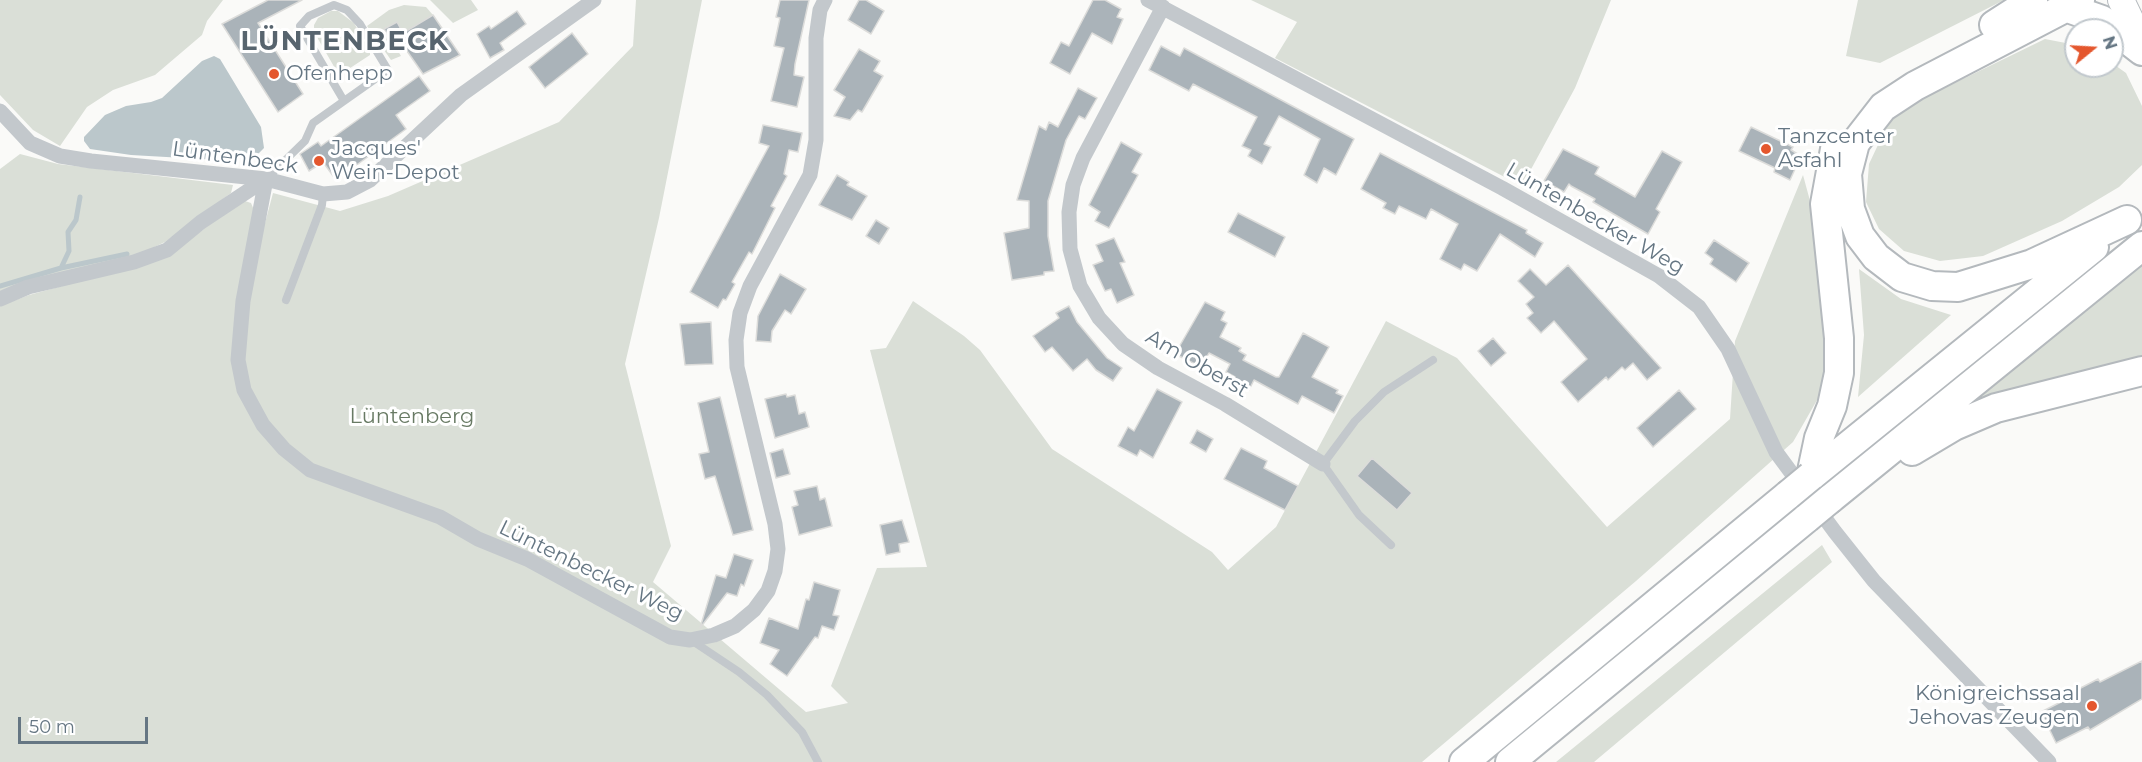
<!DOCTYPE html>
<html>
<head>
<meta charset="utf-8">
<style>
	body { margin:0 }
	#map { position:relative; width:2142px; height:762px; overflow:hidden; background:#fafaf8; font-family:Montserrat,sans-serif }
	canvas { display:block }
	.north { position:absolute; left:2064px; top:18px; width:60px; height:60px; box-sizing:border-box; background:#fff; border:2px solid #c1c8cd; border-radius:50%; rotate:72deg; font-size:16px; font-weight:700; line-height:24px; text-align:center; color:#657683 }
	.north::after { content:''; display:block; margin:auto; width:21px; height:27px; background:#e4572e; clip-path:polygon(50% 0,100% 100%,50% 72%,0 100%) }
	.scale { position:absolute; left:18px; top:717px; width:130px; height:27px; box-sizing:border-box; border:3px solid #657683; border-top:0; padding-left:8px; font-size:18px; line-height:21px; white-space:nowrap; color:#657683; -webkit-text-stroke:4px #fff; paint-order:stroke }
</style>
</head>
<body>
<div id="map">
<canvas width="2142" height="762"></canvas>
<div class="north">N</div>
<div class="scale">50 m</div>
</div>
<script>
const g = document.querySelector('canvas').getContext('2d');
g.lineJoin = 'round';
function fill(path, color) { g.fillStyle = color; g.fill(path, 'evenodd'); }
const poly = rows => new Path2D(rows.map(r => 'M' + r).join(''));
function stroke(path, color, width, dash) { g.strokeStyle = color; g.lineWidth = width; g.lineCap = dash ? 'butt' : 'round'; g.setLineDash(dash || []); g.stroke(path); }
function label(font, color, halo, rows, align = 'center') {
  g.font = font + ' Montserrat,sans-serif'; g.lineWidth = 6; g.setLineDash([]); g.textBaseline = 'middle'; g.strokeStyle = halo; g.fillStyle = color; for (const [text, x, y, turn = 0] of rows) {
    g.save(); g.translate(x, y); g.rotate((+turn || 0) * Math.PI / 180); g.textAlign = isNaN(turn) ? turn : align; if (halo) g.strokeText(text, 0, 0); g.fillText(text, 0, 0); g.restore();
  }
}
const green = poly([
	[0,0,223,0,207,21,202,35,155,75,113,90,87,107,60,146,33,130,0,95],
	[430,0,471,0,478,10,453,23],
	[636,0,702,0,659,218,625,364,671,546,653,582,806,712,848,703,831,686,877,568,927,567,870,350,886,348,913,301,964,336,980,350,1052,449,1212,552,1228,570,1276,527,1386,321,1457,358,1607,527,1730,419,1735,341,1803,175,1819,234,1828,381,1793,442,1636,581,1422,762,0,762,0,306,29,295,165,258,204,229,207,222,245,201,251,203,254,210,255,222,265,223,273,193,340,211,388,196,559,122,633,46],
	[1251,0,1611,0,1575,88,1522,186,1275,58,1297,22],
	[1858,0,2004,0,1880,63,1846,56],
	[404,5,426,7,433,15,403,33,397,22,385,29,401,56,391,60,367,26,389,10],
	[331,11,338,11,354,23,370,51,370,55,344,72,336,70,314,32,314,25,318,18],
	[2045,39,2076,45,2076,66,2112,66,2112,63,2126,73,2142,106,2142,165,2119,187,2062,221,1983,256,1940,261,1904,251,1879,229,1866,202,1869,164,1893,113],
	[20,154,58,164,233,185,231,193,165,242,138,255,0,292,0,169],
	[2142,265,2142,362,1968,407],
	[1859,269,1901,299,1951,315,1858,397,1864,335],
	[1822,545,1832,562,1594,762,1556,762]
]);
const water = poly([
	[214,56,220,59,261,127,264,148,258,154,219,160,131,155,90,149,84,141,84,137,105,115,126,106,151,102,162,98,202,61]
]);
const stream = poly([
	[61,268,127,254],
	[0,286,61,268,69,251,68,232,76,220,80,197]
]);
const building = poly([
	[268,0,302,0,258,23,303,94,278,112,222,24,268,0],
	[780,0,809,0,795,64,794,75,804,77,797,107,771,101,784,48,774,46,780,18,776,17,780,0],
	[859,0,866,0,884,11,871,34,848,20,859,0],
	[1093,0,1105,0,1121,9,1117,17,1123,19,1112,44,1092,33,1070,74,1050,63,1061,42,1069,46,1093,0],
	[517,11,526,24,500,43,504,50,490,58,477,34,489,26,491,29,517,11],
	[433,15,460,55,423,74,398,38,392,42,384,29,397,22,403,33,433,15],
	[572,33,588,54,545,88,529,67,572,33],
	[1161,46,1180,56,1184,48,1354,139,1336,175,1324,168,1317,183,1304,175,1320,139,1279,116,1264,144,1271,147,1262,164,1248,156,1251,150,1242,146,1257,117,1193,84,1189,91,1149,70,1161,46],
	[859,49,880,61,874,71,883,76,862,112,858,110,850,120,834,116,845,97,834,90,859,49],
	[419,76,430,91,396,115,406,129,336,180,323,162,309,171,300,154,318,142,321,146,419,76],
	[1078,88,1097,98,1085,119,1079,116,1066,140,1048,201,1048,236,1054,271,1044,272,1044,275,1012,280,1004,233,1029,228,1029,201,1017,200,1039,126,1046,130,1049,122,1058,127,1078,88],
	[763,125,802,133,798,152,789,150,784,174,787,176,771,206,775,208,752,254,749,252,732,282,735,284,726,300,723,299,718,308,690,292,769,146,759,143,763,125],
	[1751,127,1793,147,1791,150,1801,156,1790,180,1774,172,1775,168,1739,151,1751,127],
	[1121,142,1142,154,1132,172,1138,175,1109,228,1095,221,1100,212,1089,205,1121,142],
	[1563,149,1599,167,1595,174,1635,197,1662,151,1682,162,1656,209,1660,212,1648,234,1593,202,1595,199,1571,186,1569,184,1564,192,1544,181,1563,149],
	[1380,153,1527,230,1526,233,1543,243,1535,257,1500,234,1477,271,1464,264,1461,270,1440,259,1458,224,1431,209,1426,219,1399,206,1395,214,1383,208,1386,203,1361,189,1380,153],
	[837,175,849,182,847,185,867,196,852,220,819,205,837,175],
	[1238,213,1285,237,1275,257,1228,232,1238,213],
	[876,220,889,228,879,244,866,236,876,220],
	[1114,238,1125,262,1120,263,1134,295,1117,303,1111,289,1105,291,1093,265,1103,261,1096,245,1114,238],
	[1714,240,1749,263,1736,282,1710,264,1713,259,1705,253,1714,240],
	[1568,265,1661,368,1647,380,1633,363,1625,370,1622,367,1608,380,1606,377,1578,402,1561,382,1587,359,1554,321,1541,333,1527,318,1533,313,1526,304,1534,297,1518,281,1530,269,1546,285,1568,265],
	[780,274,806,289,791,314,785,310,772,331,771,342,756,341,758,316,780,274],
	[1205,302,1225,312,1221,320,1227,323,1220,337,1241,348,1239,351,1246,355,1243,360,1276,377,1279,377,1303,333,1329,347,1312,377,1338,390,1336,393,1343,396,1334,413,1302,396,1298,404,1254,380,1249,390,1233,381,1235,377,1226,372,1230,364,1209,353,1201,367,1175,354,1205,302],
	[1069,306,1077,322,1107,358,1122,368,1113,381,1096,370,1087,359,1073,371,1052,347,1045,352,1033,336,1059,318,1056,313,1069,306],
	[711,322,713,364,685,365,680,324,711,322],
	[1493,338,1506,353,1491,366,1478,351,1493,338],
	[1157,389,1182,402,1153,458,1140,450,1137,456,1118,446,1128,427,1134,431,1157,389],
	[1679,390,1696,409,1653,447,1637,428,1679,390],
	[786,394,787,397,795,395,799,414,805,412,809,427,775,438,765,399,786,394],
	[720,397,753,530,733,535,715,476,705,479,699,454,709,452,698,403,720,397],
	[1197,430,1213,439,1206,452,1190,443,1197,430],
	[1241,448,1267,461,1264,468,1298,486,1285,510,1224,479,1241,448],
	[783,449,790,474,776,478,770,453,783,449],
	[1372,458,1412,493,1397,510,1357,476,1372,458],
	[817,486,820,500,825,498,832,526,799,535,792,507,798,505,794,491,817,486],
	[902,520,909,542,899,544,900,552,886,555,880,525,902,520],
	[734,554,753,560,744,586,741,584,737,596,727,593,700,628,716,575,726,578,734,554],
	[814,582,840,590,833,615,839,616,834,630,822,626,818,638,815,637,787,676,770,664,779,650,760,643,769,618,798,629,806,599,809,600,814,582],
	[2142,661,2142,699,2090,730,2088,727,2056,743,2041,712,2073,696,2071,693,2098,679,2100,682,2142,661]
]);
const lane = poly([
	[266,179,305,141,313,123,344,101,388,70,360,24,347,10,334,5,309,16,300,26,344,101],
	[286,300,322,205,323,194],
	[1391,545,1359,515,1323,464,1355,421,1384,392,1433,360],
	[691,640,739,672,767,695,802,732,818,762]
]);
const street = poly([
	[1148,0,1502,188,1659,276,1699,307,1728,349,1776,452,1835,532,1874,581,2049,762],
	[1163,7,1083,158,1073,185,1069,212,1070,249,1080,286,1099,318,1123,344,1158,368,1225,404,1323,464],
	[0,111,30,143,60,156,91,161,266,179,323,194,347,192,370,180,461,95,594,0],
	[266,179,243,301,238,360,244,390,263,425,284,449,310,470,440,517,478,539,527,559,670,637,690,640,714,635,735,626,754,610,768,591,775,571,778,549,775,524,737,367,736,340,740,313,750,286,810,175,816,140,816,38,820,10,825,0],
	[0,299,28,287,134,262,167,250,201,222,266,179]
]);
const primary = poly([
	[2121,0,2142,44]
]);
const highway = poly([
	[2080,0,1915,86,1883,107,1855,143,1847,174,1850,209,1860,236,1876,257,1902,277,1932,286,1958,287,2032,264,2127,220],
	[2065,7,2102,20,2142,51],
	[1994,25,2033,0],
	[1912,451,1954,426,1996,408,2142,371],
	[1811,476,1819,438,1832,406,1839,373,1839,338,1825,204,1835,149],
	[1811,476,2094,247],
	[1830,499,2142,246],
	[1464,762,1788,495],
	[1510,762,1807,518]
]);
const highwayBridge = poly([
	[1788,495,1811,476],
	[1807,518,1830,499]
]);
const markers = [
	[274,74,6,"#e4572e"],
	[1766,149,6,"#e4572e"],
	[319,161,6,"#e4572e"],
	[2092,706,6,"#e4572e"]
];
const poiNames = [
	["Ofenhepp",286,74],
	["Tanzcenter",1778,137],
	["Asfahl",1778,161],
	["Jacques'",331,149],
	["Wein-Depot",331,173],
	["Königreichssaal",2080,694,"right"],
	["Jehovas Zeugen",2080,718,"right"]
];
const streetNames = [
	["Lüntenbeck",235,158,8],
	["Lüntenbecker Weg",1595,219,30],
	["Am Oberst",1197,364,30],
	["Lüntenbecker Weg",591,571,26]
];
const parkNames = [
	["Lüntenberg",412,417]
];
const districtNames = [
	["LÜNTENBECK",345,42]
];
fill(green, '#dadfd7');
fill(water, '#bbc7cb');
stroke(stream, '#bbc7cb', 5);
fill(building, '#aab3b9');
stroke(building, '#dcdcda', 1.5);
stroke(primary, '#b5babe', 28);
stroke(highway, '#b4b9bd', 32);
stroke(lane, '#c3c8cc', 8);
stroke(street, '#c3c8cc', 15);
stroke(primary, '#fff', 26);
stroke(highway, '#fff', 28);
stroke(highwayBridge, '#b4b9bd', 32, []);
stroke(highwayBridge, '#fff', 28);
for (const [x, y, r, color] of markers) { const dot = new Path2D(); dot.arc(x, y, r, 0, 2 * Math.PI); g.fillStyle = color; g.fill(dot); stroke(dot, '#fff', 2); }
label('21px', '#657683', '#fff', poiNames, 'left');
label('21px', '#657683', '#fff', streetNames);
label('21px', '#687a64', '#fff', parkNames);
g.letterSpacing = '1.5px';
label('bold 27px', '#57646e', '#fff', districtNames);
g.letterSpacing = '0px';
</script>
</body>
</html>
